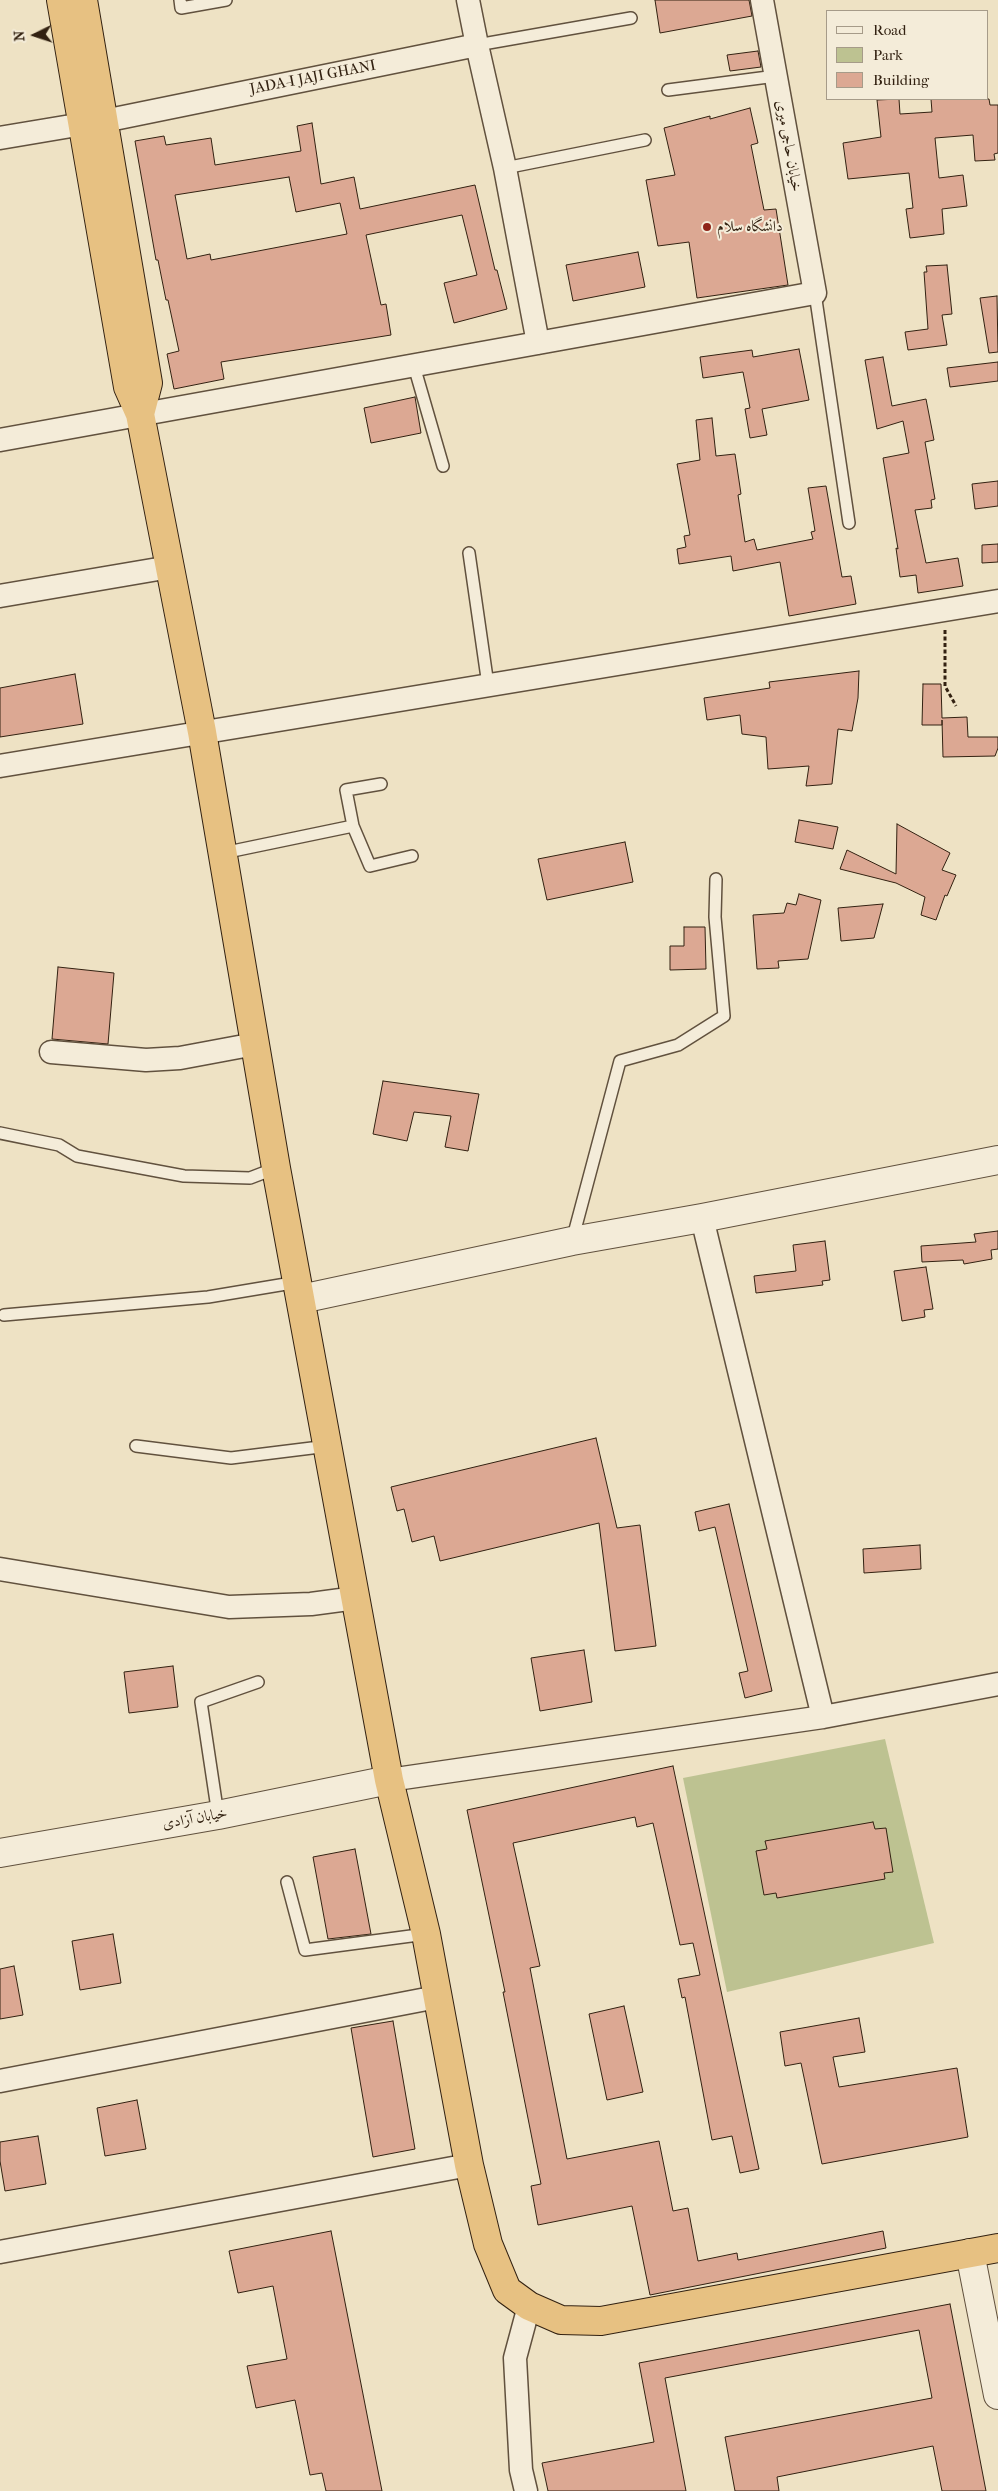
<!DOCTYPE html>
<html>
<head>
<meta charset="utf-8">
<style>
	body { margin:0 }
	#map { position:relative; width:998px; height:2491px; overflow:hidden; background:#eee2c4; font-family:"IM FELL French Canon",serif }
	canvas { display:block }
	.legend { position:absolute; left:826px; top:10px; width:162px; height:90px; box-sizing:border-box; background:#f4ecd9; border:1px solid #a69b89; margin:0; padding:6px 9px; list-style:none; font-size:15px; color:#322111 }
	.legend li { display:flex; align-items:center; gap:10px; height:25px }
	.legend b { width:25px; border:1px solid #a69b89 }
	.north { position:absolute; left:10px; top:10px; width:50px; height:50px; -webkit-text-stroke:4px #f4ecd9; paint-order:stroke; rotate:266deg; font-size:14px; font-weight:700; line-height:20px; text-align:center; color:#322111 }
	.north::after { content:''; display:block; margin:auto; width:18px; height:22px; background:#322111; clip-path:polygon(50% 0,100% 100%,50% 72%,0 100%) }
</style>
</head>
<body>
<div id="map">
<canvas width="998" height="2491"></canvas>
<ul class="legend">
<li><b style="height:6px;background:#f4ecd9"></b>Road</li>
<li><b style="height:14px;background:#bdc291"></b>Park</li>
<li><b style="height:14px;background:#dca893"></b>Building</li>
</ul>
<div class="north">N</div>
</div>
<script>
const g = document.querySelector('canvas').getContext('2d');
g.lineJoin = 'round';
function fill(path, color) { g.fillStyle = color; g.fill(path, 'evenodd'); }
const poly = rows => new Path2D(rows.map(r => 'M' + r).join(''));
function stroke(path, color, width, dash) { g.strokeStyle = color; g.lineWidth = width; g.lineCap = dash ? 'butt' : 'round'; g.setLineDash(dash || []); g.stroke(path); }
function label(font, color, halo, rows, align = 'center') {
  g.font = font + ' "IM FELL French Canon",Amiri,serif'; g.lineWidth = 4; g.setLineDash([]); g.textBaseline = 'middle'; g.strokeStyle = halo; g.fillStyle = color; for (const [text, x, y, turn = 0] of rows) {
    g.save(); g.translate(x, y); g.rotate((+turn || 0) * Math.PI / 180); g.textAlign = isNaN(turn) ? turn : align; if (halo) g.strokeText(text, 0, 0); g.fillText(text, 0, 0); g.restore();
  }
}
const green = poly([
	[885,1739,934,1943,727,1992,683,1778]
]);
const building = poly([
	[655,0,749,0,752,16,660,33,655,0],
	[758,51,761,67,730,71,727,55,758,51],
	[899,99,900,114,932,112,931,99,989,99,990,105,998,105,998,153,994,154,995,160,975,161,973,135,935,138,939,178,963,175,967,206,942,209,944,234,910,238,906,209,913,208,909,173,848,179,843,143,881,137,877,100,899,99],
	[750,108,758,143,751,145,764,210,776,209,788,285,697,298,689,242,658,246,646,180,675,175,664,128,710,116,710,119,750,108],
	[312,123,321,184,354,177,360,209,475,185,495,270,497,270,507,309,454,323,444,283,477,275,462,215,366,235,381,305,386,304,391,335,221,362,224,379,174,389,167,354,179,351,168,300,166,300,158,260,156,260,135,141,164,136,166,145,211,138,215,165,301,151,297,126,312,123],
	[289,177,296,212,340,203,347,234,211,260,210,254,187,259,175,195,289,177],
	[638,252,645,287,573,301,566,265,638,252],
	[947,265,952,314,942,315,947,345,908,350,905,332,928,329,924,272,927,272,926,266,947,265],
	[997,296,998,352,989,353,980,298,997,296],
	[799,349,809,400,762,409,767,435,750,438,745,409,750,408,743,372,703,378,700,357,752,350,753,357,799,349],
	[883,357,892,406,926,399,934,440,925,442,935,499,931,500,932,508,915,510,926,563,958,558,963,586,918,593,916,575,900,577,896,548,898,549,883,458,909,453,903,421,877,429,865,360,883,357],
	[998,362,998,381,950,387,947,368,998,362],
	[415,397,421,433,371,443,364,408,415,397],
	[712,418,716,456,735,454,741,494,738,495,745,542,754,539,757,550,813,539,811,532,815,531,808,488,826,486,842,577,851,576,856,604,789,616,780,562,733,571,731,556,679,564,677,549,686,547,684,536,690,535,677,464,700,460,696,420,712,418],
	[998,481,998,506,975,509,972,484,998,481],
	[998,544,998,562,982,563,982,545,998,544],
	[859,671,858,698,852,731,838,729,832,784,806,786,809,766,768,769,766,737,742,734,740,715,707,720,704,698,770,688,769,682,859,671],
	[75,674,83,724,0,737,0,688,75,674],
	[923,684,941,684,942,718,967,717,968,737,998,737,998,748,995,756,943,757,942,720,942,725,922,725,923,684],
	[799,820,838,827,833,849,795,842,799,820],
	[897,824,950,853,942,870,956,875,947,896,945,895,936,920,921,915,925,897,896,883,840,869,847,850,896,874,897,824],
	[625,842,633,882,547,900,538,859,625,842],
	[799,894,821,900,808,959,778,961,779,968,757,969,753,915,784,913,787,903,796,905,799,894],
	[883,904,874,938,841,941,838,908,883,904],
	[684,927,705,927,706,969,670,970,670,946,684,946,684,927],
	[58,967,114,973,108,1044,52,1039,58,967],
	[383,1081,479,1094,468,1151,445,1147,451,1116,414,1112,407,1141,373,1134,383,1081],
	[998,1231,998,1249,991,1250,992,1259,964,1264,963,1260,922,1262,921,1246,976,1242,974,1234,998,1231],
	[825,1241,830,1280,822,1281,823,1285,756,1293,754,1276,796,1271,793,1245,825,1241],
	[926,1267,933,1309,924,1310,925,1317,902,1321,894,1271,926,1267],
	[596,1438,617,1528,640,1525,656,1646,615,1651,599,1523,440,1561,434,1536,412,1542,404,1509,397,1511,391,1487,596,1438],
	[729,1504,772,1691,745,1698,739,1673,748,1671,715,1527,699,1531,695,1512,729,1504],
	[920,1545,921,1569,864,1573,863,1549,920,1545],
	[584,1650,592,1702,540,1711,531,1658,584,1650],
	[173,1666,178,1707,129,1713,124,1672,173,1666],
	[673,1766,759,2169,740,2173,732,2136,712,2140,685,1997,682,1998,678,1979,700,1975,693,1943,680,1945,653,1823,637,1827,635,1817,513,1843,540,1966,530,1968,567,2159,659,2141,673,2211,688,2208,698,2261,737,2253,738,2260,883,2231,886,2248,650,2295,632,2206,538,2225,531,2186,541,2184,503,1992,505,1992,467,1810,673,1766],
	[873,1822,875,1829,886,1828,893,1872,884,1873,885,1879,777,1898,776,1893,764,1895,756,1851,767,1849,765,1841,873,1822],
	[355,1849,371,1934,328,1939,313,1857,355,1849],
	[113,1934,121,1983,80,1990,72,1941,113,1934],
	[14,1966,23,2015,0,2019,0,1969,14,1966],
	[624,2006,643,2092,607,2100,589,2014,624,2006],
	[859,2018,865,2052,833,2057,839,2087,957,2068,968,2137,822,2164,801,2063,785,2066,780,2032,859,2018],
	[393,2021,415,2149,373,2157,351,2028,393,2021],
	[137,2100,146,2149,105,2156,97,2108,137,2100],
	[38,2136,46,2184,5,2191,0,2161,0,2142,38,2136],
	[331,2231,382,2491,326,2491,322,2473,310,2475,295,2400,256,2408,247,2366,287,2359,273,2286,238,2293,229,2251,331,2231],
	[950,2304,986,2491,942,2491,933,2446,777,2477,779,2491,735,2491,725,2437,932,2398,919,2330,665,2378,686,2491,548,2491,542,2463,654,2442,639,2363,950,2304]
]);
const path = poly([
	[945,630,945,686,956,706]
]);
const service = poly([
	[180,0,181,8,226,0],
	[477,45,631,18],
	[668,90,776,76],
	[505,168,645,140],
	[815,293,849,523],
	[414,366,443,466],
	[469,553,488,685],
	[381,784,346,790,353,826,370,866,412,856],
	[223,853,353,826],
	[0,1133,59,1145,77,1156,184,1176,250,1178,276,1168],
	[572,1241,620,1061,678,1045,724,1016,715,917,716,879],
	[4,1315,208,1297,298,1282],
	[136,1446,231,1458,328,1446],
	[218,1815,201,1702,258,1682],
	[287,1882,305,1950,426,1934]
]);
const minor = poly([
	[477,45,505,168,538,343],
	[104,121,477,45,468,0],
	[0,138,83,124],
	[0,440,815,293,762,0],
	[0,596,170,567],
	[0,766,998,601],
	[51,1052,146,1060,180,1058,255,1044],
	[702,1218,823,1717],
	[0,1569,229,1607,311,1604,356,1598],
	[389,1780,823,1717,998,1684],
	[0,2081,437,1997],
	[0,2252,469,2165],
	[526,2491,521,2470,515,2358,529,2306]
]);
const tertiary = poly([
	[301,1299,572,1241,702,1218,998,1160],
	[0,1853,218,1815,389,1780],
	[970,2253,998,2395]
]);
const trunk = poly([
	[61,0,128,387,140,414,202,732,276,1168,389,1780,426,1934,469,2165,488,2244,507,2290,529,2306,561,2320,601,2321,998,2248],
	[83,0,148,383,140,414]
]);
const markers = [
	[707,227,5,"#8f2418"]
];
const streetNames = [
	["JADA-I JAJI GHANI",313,78,-11],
	["خیابان حاجی میری",788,146,80],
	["خیابان آزادی",195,1819,-10]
];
const poiNames = [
	["دانشگاه سلام",717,227]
];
fill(green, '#bdc291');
fill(building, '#dca893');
stroke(building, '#322111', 1);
stroke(service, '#61513e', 14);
stroke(minor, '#61513e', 25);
stroke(tertiary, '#61513e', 30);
stroke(trunk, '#322111', 30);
stroke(path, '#322111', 3, [4, 2.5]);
stroke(service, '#f4ecd9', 11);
stroke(minor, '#f4ecd9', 22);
stroke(tertiary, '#f4ecd9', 28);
stroke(trunk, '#e7c182', 28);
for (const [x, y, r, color] of markers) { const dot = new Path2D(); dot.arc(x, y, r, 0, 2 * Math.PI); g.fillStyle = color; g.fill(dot); stroke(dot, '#f4ecd9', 2); }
label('15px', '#322111', '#f4ecd9', streetNames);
label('15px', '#322111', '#f4ecd9', poiNames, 'left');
</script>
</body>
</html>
